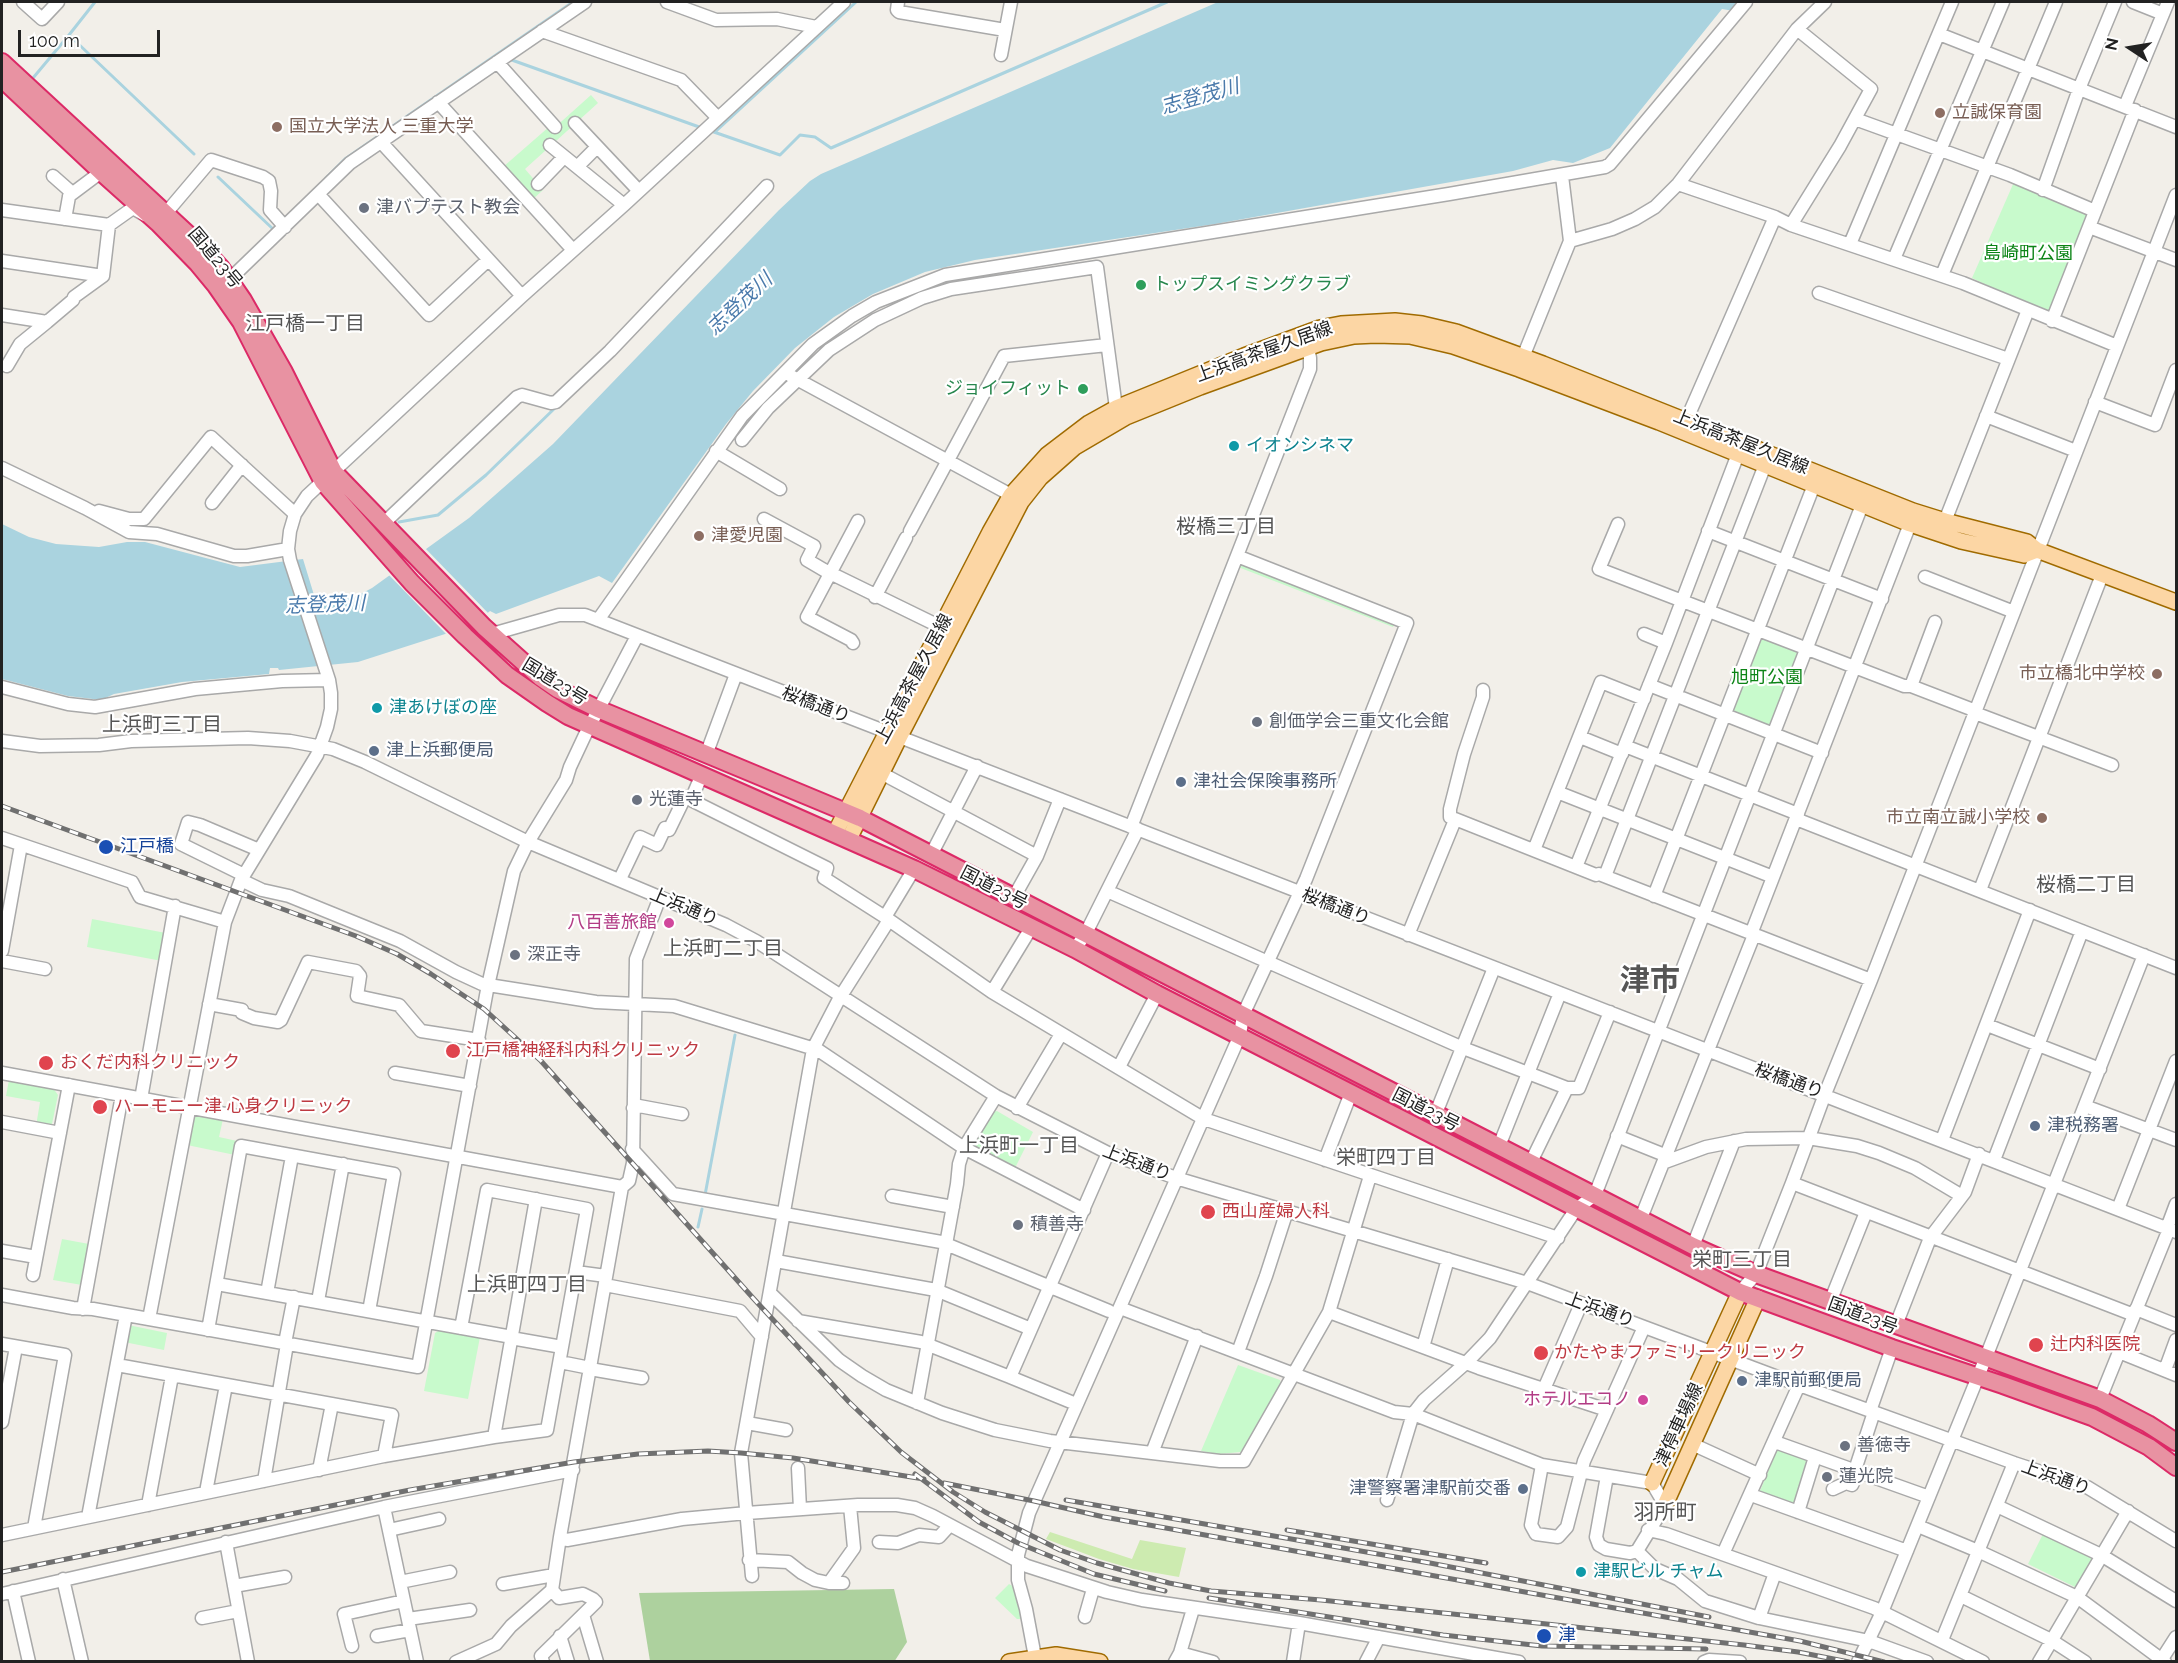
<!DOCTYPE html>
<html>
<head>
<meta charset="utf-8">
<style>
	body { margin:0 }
	#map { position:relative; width:2178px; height:1663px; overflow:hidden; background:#f2efe9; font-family:Raleway,sans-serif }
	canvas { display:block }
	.frame { position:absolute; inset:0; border:3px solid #222; pointer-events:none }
	.north { position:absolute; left:2100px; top:18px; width:60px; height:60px; -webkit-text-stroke:4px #fff; paint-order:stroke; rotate:282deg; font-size:16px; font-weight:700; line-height:24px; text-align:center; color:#222 }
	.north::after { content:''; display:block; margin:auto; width:21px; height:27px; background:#222; clip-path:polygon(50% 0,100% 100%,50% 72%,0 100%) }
	.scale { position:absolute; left:18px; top:30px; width:142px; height:27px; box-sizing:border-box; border:3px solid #222; border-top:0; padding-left:8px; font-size:18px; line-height:21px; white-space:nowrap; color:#222; -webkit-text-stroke:4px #fff; paint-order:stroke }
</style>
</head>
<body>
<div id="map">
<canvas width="2178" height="1663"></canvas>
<div class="frame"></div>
<div class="north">N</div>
<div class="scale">100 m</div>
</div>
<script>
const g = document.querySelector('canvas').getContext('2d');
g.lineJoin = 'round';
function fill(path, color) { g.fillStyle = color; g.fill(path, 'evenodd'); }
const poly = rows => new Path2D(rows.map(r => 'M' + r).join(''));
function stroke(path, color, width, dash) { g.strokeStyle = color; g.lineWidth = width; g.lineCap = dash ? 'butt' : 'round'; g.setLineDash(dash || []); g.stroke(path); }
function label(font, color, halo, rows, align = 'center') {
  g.font = font + ' Raleway,"Noto Sans JP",sans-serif'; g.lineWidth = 4.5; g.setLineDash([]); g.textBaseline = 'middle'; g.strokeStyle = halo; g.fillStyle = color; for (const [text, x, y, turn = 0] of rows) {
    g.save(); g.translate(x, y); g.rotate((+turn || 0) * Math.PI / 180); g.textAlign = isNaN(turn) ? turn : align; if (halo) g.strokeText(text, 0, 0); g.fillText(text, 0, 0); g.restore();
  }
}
const grass = poly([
	[1050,1532,1132,1559,1140,1540,1186,1548,1179,1577,1133,1569,1099,1559,1046,1539]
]);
const forest = poly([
	[894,1589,907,1642,894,1662,650,1661,639,1593]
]);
const park = poly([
	[591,95,598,103,525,169,543,190,532,200,503,167,550,126,553,129],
	[2014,182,2089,215,2051,312,2047,314,1972,278],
	[1244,564,1395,623,1393,627,1238,567],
	[1762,637,1798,651,1800,656,1771,729,1729,713,1757,639],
	[92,919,166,933,162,961,87,947],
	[9,1080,53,1088,58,1095,52,1124,47,1128,36,1126,40,1102,6,1096],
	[997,1111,1033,1132,1015,1168,974,1147,973,1143,993,1112],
	[199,1114,223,1119,219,1137,237,1141,235,1155,187,1145,192,1118],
	[62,1239,89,1244,82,1285,53,1280],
	[128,1325,167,1333,164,1350,124,1342],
	[440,1330,480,1337,468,1399,424,1391,435,1333],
	[1238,1365,1280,1380,1281,1385,1241,1452,1219,1454,1201,1451],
	[1782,1449,1809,1459,1797,1503,1792,1505,1762,1494,1760,1491,1777,1450],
	[2044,1532,2094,1557,2095,1561,2079,1589,2028,1564],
	[1009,1584,1014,1587,1023,1610,1022,1619,1017,1619,995,1598]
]);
const water = poly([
	[1218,2,1739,2,1734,11,1722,9,1610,148,1573,163,1553,160,1513,171,1215,224,975,260,925,272,873,294,834,317,795,348,753,391,726,424,612,583,599,576,496,614,490,611,473,625,358,662,279,670,278,668,270,668,269,674,182,682,114,694,101,700,68,696,2,679,2,524,29,537,56,544,99,547,127,542,145,542,240,567,303,559,314,595,330,600,357,596,372,588,469,518,553,444,779,210,810,181,821,174]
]);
const pier = poly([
	[424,547,488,613,497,616,491,614,474,627,448,636,387,573]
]);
const stream = poly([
	[95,2,69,35,194,154],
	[509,59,702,128],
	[33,78,69,35],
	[711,131,780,155,800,135,815,137,831,148,1167,2],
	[715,132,856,2],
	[218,177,273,229,276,227],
	[326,178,345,159,573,2],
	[399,522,438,515,486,475,556,407],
	[705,1195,735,1035],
	[698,1227,702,1209]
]);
const minor = poly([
	[23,2,42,19,58,2],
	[667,2,716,20,777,19,816,27],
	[898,2,897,10,899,12,1005,30],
	[2133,2,2163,14],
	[542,31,681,80,718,118],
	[1939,34,2176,127],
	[1001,55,1011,2],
	[497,62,555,127],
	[438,102,573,250],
	[2125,106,2168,2],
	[1855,119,2010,175,2095,211],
	[575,123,639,191],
	[381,142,522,296],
	[550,145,624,205],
	[577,167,597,147],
	[53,176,70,191,65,219],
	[538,184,564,157],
	[1678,184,1775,217,1791,225,1963,283,2117,346],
	[2043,190,2079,89,2115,2],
	[318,194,429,315,488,260],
	[69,196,101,172],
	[2,210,109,225,133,208,145,215],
	[161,219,211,160,263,177,269,181,271,191,270,210,285,227],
	[1791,225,1840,146,1871,89,1797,29],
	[2089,227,2176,260],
	[1570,241,1612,229,1635,219,1655,207,1678,184,1797,29,1825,2],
	[1850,244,1952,2],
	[1894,259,2003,2],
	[2,261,103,276],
	[1942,275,2056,2],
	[229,280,350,163,585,2],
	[1819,293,2008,359],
	[2,315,47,322,73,300,74,297,103,276,109,225],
	[2052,321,2135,110],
	[1523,357,1570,241,1562,176],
	[7,366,20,344,47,322],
	[791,376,1011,495],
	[2095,402,2155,425,2176,370],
	[1986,416,2076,451],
	[1686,421,1775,217],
	[742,440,768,408,829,350,875,320,922,298,951,289,1097,267,1116,408],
	[716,451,780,489],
	[2,468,85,508,129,532,157,534,234,556,247,556,288,549],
	[212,503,242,465],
	[99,511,129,519,144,519,211,437,295,514],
	[764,519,814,546,807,560,824,570,947,630],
	[1945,521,2028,310],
	[384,523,517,397,522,395,551,403,556,402,610,351,767,186],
	[1618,524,1599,569,1904,686,1911,686,1976,711],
	[910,531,1004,356,1107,345],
	[1708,531,1882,599],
	[1925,577,2014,612],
	[875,597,906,538],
	[598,620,742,416,813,344,852,316,876,302,945,275,1449,194,1605,167,1610,164,1746,2],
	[492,634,559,615,585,615,598,620,2176,1232],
	[1644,634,1666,643],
	[853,643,851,640,807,617,858,521],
	[1649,685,1822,753],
	[1911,686,1935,622],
	[2,687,68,704,95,707,195,689,282,681,329,680],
	[1483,690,1483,697,1464,754,1450,809,1450,817,1596,875,1599,874,1871,980],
	[1975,713,2112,765],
	[1580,737,1622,754],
	[2,741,40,746,99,745,131,741,248,738,290,741,333,749,365,762,528,842,726,925,756,941,996,1096,1108,1153,1176,1178,1527,1283,1799,1385,2014,1463,2087,1487,2176,1541],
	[1625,746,1798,814],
	[706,755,736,674],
	[881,773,1037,856],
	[1557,792,1773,877],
	[691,800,702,774],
	[1796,819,2176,968],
	[1131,827,1310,369,1310,358,1308,347],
	[2,838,132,882,140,897,225,922],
	[1534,850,1601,682,1644,699],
	[931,855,977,766],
	[1576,867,1666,643,1738,454],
	[244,875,181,844,188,822,200,825,259,850],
	[1605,876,1765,465],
	[620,879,640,837,657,845,665,828,669,830,685,797,827,868,824,878,885,917],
	[241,880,262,890,289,896,400,941,456,972,482,984,596,1002,674,1006,818,1050,964,1148,1084,1210],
	[1980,890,2102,575],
	[1107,891,1463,1048,1567,1088,1579,1088,1610,1012],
	[1654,896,1814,485],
	[660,897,636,959,633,1163,629,1181,622,1187,560,1537,567,1540,682,1519,747,1513,858,1505,897,1505,915,1508,933,1516,1027,1566,1107,1592,1142,1600,1299,1623,1519,1662],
	[1014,897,1037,856,1060,799],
	[889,920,992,992,1204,1119,1558,1238],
	[1751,934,1910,524],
	[1408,935,1455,820],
	[1075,949,1086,933,1138,829],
	[2,951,21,845],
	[2,961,45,969],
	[992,992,1031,928],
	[209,1004,242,1010,242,1013,254,1018,278,1022,281,1020,308,962,356,971,360,976,357,996,399,1005,421,1031,479,1040],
	[1987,1025,2100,1069],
	[1119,1067,1157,994],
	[2,1073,622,1187],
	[395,1073,470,1086],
	[141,1099,175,906],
	[2085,1106,2176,1140],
	[633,1108,639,1106,682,1114],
	[1017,1108,1061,1034],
	[1436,1113,1494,968],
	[2,1122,60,1133],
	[1617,1136,1667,1156],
	[1942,1140,2030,910],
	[1499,1146,1560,993],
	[632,1149,673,1194,941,1242,1109,1311],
	[1325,1160,1351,1093],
	[1994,1160,2082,931],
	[1531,1162,1567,1088],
	[1665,1162,1706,1147,1746,1139,1808,1138,1857,1146,1879,1153,1915,1168,1962,1196],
	[1792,1183,2134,1315],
	[892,1196,953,1207],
	[2118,1209,2176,1061],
	[1641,1218,1754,935],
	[2167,1228,2176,1204],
	[1693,1246,1734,1141],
	[2,1251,36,1257],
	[776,1261,936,1290,1031,1329],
	[576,1272,606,1276],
	[33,1275,69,1085],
	[217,1284,512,1337],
	[605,1285,740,1311,762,1337],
	[1740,1292,1756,1274,1792,1183,1825,1094,1871,980,2176,195],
	[267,1293,292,1156],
	[770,1293,839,1360,862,1376,886,1390,942,1413,995,1430,1050,1441,1220,1461,1244,1461,1329,1312,1370,1176],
	[2,1295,73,1308,93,1309,418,1367,487,990,514,871,528,842,566,780,570,767,585,735,637,636],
	[318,1301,343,1164],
	[1830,1302,1866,1212],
	[1120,1308,1394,1412,1413,1414,1542,1465,1652,1483,1665,1505,1637,1551,1630,1553,1606,1549,1599,1545,1596,1537,1607,1476],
	[83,1309,122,1095],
	[2136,1309,2176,1325],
	[1329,1312,1479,1368,1607,1410],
	[149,1319,225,922,241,880,317,755,327,727,331,709,331,693,329,680,290,560,288,549,290,531,295,514,307,496,522,296,624,205,844,2],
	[798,1321,921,1342,1010,1377],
	[1896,1325,1930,1238,1965,1192,1979,1154],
	[208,1330,241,1146,394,1174,369,1311],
	[511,1338,562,1347],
	[285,1343,294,1297],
	[2,1344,65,1355,34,1528],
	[1423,1347,1448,1259],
	[1238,1352,1266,1276,1287,1211],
	[2119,1352,2176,1375],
	[560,1362,590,1368],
	[117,1365,392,1415,384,1456],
	[590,1369,642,1378],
	[2165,1370,2176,1340],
	[1544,1389,1581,1304],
	[2100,1399,2169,1229],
	[917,1403,957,1184,959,1164,964,1148,996,1096],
	[1076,1404,1010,1377,1108,1153],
	[1870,1411,1892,1348],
	[2,1422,16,1347],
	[747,1423,786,1430],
	[494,1437,536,1199],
	[1775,1442,1929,1497],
	[1692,1444,1760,1475],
	[1152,1453,1197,1336],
	[1542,1465,1531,1525,1536,1534,1558,1537,1567,1527,1584,1461,1644,1327],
	[798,1468,800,1509],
	[319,1470,332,1404],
	[1855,1470,1874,1412],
	[264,1481,287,1344],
	[1833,1489,1846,1483,1852,1485,1856,1476],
	[206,1492,226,1385],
	[1751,1495,1907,1551],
	[1387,1500,1413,1414,1424,1400,1467,1362,1490,1338,1576,1209,1595,1195,1862,505],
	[148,1505,172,1376],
	[1997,1506,2101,1555,2176,1601],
	[384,1507,417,1662],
	[1798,1512,1815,1457],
	[88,1517,126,1315],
	[1918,1526,1978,1551,2077,1597,2165,1662],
	[389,1530,439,1519],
	[1648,1530,1666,1534,1874,1608,1983,1662],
	[2,1535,384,1456,494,1437,547,1430,587,1209,487,1190,461,1328],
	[226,1542,248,1662],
	[879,1542,898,1543,919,1535,939,1537,949,1526],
	[1637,1551,1655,1569,1678,1579,1705,1601,1759,1618,1869,1641,1927,1662],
	[1723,1554,1799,1385],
	[749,1560,788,1562,802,1573,815,1580,829,1583,843,1583],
	[752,1576,741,1453,813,1049,839,999,889,920,885,917,914,869],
	[63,1579,82,1662],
	[400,1582,450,1572],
	[829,1583,854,1548,850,1506],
	[503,1584,554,1575],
	[234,1586,285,1577],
	[13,1591,29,1662],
	[2,1594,384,1507,573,1470],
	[1961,1596,2051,1640,2085,1662],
	[583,1615,597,1662],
	[1085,1617,1093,1589],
	[202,1618,238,1611],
	[1759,1618,1775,1573],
	[408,1619,470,1610],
	[377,1636,410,1630],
	[560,1636,568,1662],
	[1942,1640,2014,1463],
	[352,1646,344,1614,404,1601],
	[1180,1653,1213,1662],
	[1035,1657,1026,1609,1018,1580,1018,1555,1029,1513,1240,1035,1243,1015,1306,879,1407,623,1237,556],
	[456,1662,496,1644,511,1626,552,1590],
	[543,1662,541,1656,596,1602,593,1599,583,1594,559,1598,552,1590,560,1537],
	[1175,1662,1180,1653,1193,1609],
	[1293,1662,1299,1623],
	[1366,1662,1379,1637],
	[1704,1662,1709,1660,1740,1662],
	[1858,1662,1882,1612,1986,1357,2144,955],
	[2039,1662,2128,1511],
	[2160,1662,2176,1637]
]);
const major = poly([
	[835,833,990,532,1011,495,1047,455,1089,423,1116,408,1244,356,1320,328,1341,324,1395,321,1422,324,1456,332,1543,364,1913,511,1945,521,2027,542,2037,550,2176,602],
	[849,839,900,736,1021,502,1040,478,1075,447,1126,417,1200,387,1321,343,1354,336,1376,335,1410,336,1453,346,1519,369,1659,422,1910,524,1961,541,2024,555,2037,550],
	[1652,1483,1740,1292],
	[1665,1505,1758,1298],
	[1009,1662,1056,1655,1100,1662]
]);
const highway = poly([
	[2,62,203,248,221,268,243,300,284,372,334,472,484,627,541,678,557,689,598,709,860,818,1693,1246,1756,1274,2100,1399,2148,1424,2176,1442],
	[2,79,101,172,158,223,197,263,216,286,241,322,323,482,330,490,412,583,465,636,507,675,547,703,568,716,914,869,1075,949,1157,994,1740,1292,1892,1348,2003,1385,2092,1417,2149,1447,2176,1467]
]);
const rail = poly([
	[2,806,356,936,397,954,431,974,484,1009,541,1061,753,1298,849,1402,901,1452,953,1492,985,1512,1060,1550,1097,1563,1169,1583,1211,1591,1321,1600,1744,1645,1798,1652,1849,1662],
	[915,1474,979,1522,1018,1543,1094,1574,1165,1591],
	[944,1483,1034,1501,1104,1517,1800,1641,1884,1662],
	[1066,1500,1430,1563,1709,1617],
	[1287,1530,1486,1563],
	[2,1572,410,1490,574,1462,638,1454,708,1451,741,1453,793,1458,924,1479],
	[1209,1598,1443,1635,1542,1646,1706,1649]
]);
const markers = [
	[1940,113,6,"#8d6e63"],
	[277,127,6,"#8d6e63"],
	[364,208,6,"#6b7280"],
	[1141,285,6,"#2e9e5b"],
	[1083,389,6,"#2e9e5b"],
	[1234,446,6,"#0f9aa8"],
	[699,536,6,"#8d6e63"],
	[2157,674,6,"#8d6e63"],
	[377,708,6,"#0f9aa8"],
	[1257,722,6,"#6b7280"],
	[374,751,6,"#5c6f8a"],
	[1181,782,6,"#5c6f8a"],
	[637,800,6,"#6b7280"],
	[2042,818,6,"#8d6e63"],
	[106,847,8,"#1a4fb4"],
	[669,923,6,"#d1479c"],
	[515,955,6,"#6b7280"],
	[453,1051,8,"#e0444e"],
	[46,1063,8,"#e0444e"],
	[100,1107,8,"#e0444e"],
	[2035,1126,6,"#5c6f8a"],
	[1208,1212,8,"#e0444e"],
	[1018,1225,6,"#6b7280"],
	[2036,1345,8,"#e0444e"],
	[1541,1353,8,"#e0444e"],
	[1742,1381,6,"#5c6f8a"],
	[1643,1400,6,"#d1479c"],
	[1845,1446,6,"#6b7280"],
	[1827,1477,6,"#6b7280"],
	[1523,1489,6,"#5c6f8a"],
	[1581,1572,6,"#0f9aa8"],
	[1544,1636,8,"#1a4fb4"]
];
const educationNames = [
	["立誠保育園",1952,113],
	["国立大学法人 三重大学",289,127],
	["津愛児園",711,536],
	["市立橋北中学校",2145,674,"right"],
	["市立南立誠小学校",2030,818,"right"]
];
const worshipNames = [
	["津バプテスト教会",376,208],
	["創価学会三重文化会館",1269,722],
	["光蓮寺",649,800],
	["深正寺",527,955],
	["積善寺",1030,1225],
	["善徳寺",1857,1446],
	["蓮光院",1839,1477]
];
const parkNames = [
	["島崎町公園",2028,254],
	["旭町公園",1767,678]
];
const streetNames = [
	["国道23号",215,258,50],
	["上浜高茶屋久居線",1264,352,-20],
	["上浜高茶屋久居線",1741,442,22],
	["上浜高茶屋久居線",914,679,-62],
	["国道23号",555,682,31],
	["桜橋通り",816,705,21],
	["国道23号",994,888,27],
	["上浜通り",684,907,23],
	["桜橋通り",1336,907,21],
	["桜橋通り",1789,1081,20],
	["国道23号",1426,1110,27],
	["上浜通り",1137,1163,21],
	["上浜通り",1600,1310,20],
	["国道23号",1863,1316,20],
	["津停車場線",1679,1425,-65],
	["上浜通り",2056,1478,20]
];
const leisureNames = [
	["トップスイミングクラブ",1153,285],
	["ジョイフィット",1071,389,"right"]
];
const cultureNames = [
	["イオンシネマ",1246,446],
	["津あけぼの座",389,708],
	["津駅ビル チャム",1593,1572]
];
const serviceNames = [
	["津上浜郵便局",386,751],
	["津社会保険事務所",1193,782],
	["津税務署",2047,1126],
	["津駅前郵便局",1754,1381],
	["津警察署津駅前交番",1511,1489,"right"]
];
const transitNames = [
	["江戸橋",120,847],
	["津",1558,1636]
];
const hotelNames = [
	["八百善旅館",657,923],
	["ホテルエコノ",1631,1400]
];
const healthNames = [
	["江戸橋神経科内科クリニック",466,1051],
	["おくだ内科クリニック",60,1063],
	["ハーモニー津 心身クリニック",114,1107],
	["西山産婦人科",1222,1212],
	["辻内科医院",2050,1345],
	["かたやまファミリークリニック",1554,1353]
];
const waterNames = [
	["志登茂川",1200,97,-16],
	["志登茂川",740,304,-43],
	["志登茂川",325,605,-2]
];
const neighbourhoodNames = [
	["江戸橋一丁目",305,324],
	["桜橋三丁目",1226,527],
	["上浜町三丁目",162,725],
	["桜橋二丁目",2086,885],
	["上浜町二丁目",723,949],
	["上浜町一丁目",1019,1146],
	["栄町四丁目",1386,1158],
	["栄町三丁目",1742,1260],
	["上浜町四丁目",527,1285]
];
const quarterNames = [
	["羽所町",1665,1513]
];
const townNames = [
	["津市",1650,981]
];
fill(grass, '#cdebb0');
fill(forest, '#add19e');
fill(park, '#c8facc');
fill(water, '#aad3df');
fill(pier, '#f2efe9');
stroke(stream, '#aad3df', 3);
stroke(minor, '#a9a9a9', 15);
stroke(major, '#a06b00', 18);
stroke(highway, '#dc2a67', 20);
stroke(minor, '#fff', 12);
stroke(major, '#fcd6a4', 15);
stroke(highway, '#e892a2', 16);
stroke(rail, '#707070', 5);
stroke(rail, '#fff', 3, [9]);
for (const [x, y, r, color] of markers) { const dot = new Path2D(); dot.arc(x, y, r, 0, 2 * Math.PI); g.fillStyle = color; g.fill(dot); stroke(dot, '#fff', 2); }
label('18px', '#785e54', '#fff', educationNames, 'left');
label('18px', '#5b616d', '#fff', worshipNames, 'left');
label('18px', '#0c8416', '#fff', parkNames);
label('18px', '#222', '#fff', streetNames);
label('18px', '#27864d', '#fff', leisureNames, 'left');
label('18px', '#0d838f', '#fff', cultureNames, 'left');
label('18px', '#4e5e75', '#fff', serviceNames, 'left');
label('18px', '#164399', '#fff', transitNames, 'left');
label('18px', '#b23c85', '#fff', hotelNames, 'right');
label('18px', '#be3a42', '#fff', healthNames, 'left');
label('italic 20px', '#4a7aab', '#fff', waterNames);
label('20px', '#555', '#fff', neighbourhoodNames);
label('21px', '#555', '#fff', quarterNames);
label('bold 30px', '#555', '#fff', townNames);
</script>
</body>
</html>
